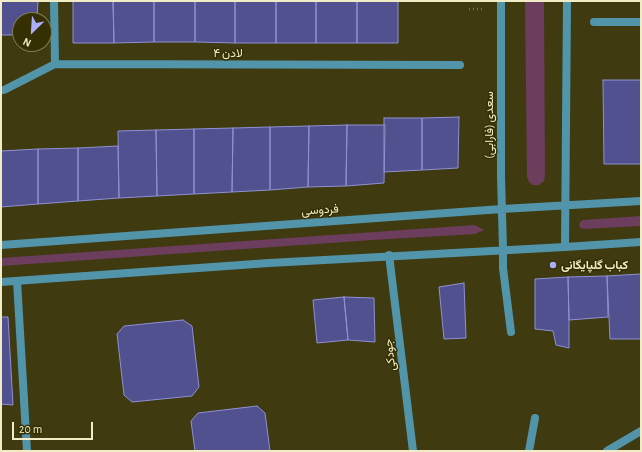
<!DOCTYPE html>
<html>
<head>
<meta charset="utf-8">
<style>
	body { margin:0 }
	#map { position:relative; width:642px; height:452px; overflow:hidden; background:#3f3a10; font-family:"Alegreya Sans",sans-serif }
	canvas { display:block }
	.frame { position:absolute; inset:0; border:2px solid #f1ecc6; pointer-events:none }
	.north { position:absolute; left:12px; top:12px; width:40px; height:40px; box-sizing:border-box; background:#352f04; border:1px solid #807b52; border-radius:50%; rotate:205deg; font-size:11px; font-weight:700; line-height:16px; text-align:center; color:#f1ecc6 }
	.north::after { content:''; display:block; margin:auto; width:14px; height:18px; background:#abaffb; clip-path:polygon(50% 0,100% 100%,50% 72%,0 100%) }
	.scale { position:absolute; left:12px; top:422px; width:81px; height:18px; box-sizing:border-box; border:2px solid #f1ecc6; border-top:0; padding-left:5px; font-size:12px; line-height:14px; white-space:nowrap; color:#f1ecc6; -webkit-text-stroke:3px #352f04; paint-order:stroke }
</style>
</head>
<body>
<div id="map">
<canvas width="642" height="452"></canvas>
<div class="frame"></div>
<div class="north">N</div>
<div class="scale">20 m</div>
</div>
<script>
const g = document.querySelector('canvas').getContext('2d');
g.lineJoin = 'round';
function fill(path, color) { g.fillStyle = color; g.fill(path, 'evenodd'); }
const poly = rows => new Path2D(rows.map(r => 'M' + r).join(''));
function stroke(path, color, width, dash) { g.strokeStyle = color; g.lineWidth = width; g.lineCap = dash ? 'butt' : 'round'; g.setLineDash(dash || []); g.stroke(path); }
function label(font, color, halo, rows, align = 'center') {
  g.font = font + ' "Alegreya Sans",Vazirmatn,sans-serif'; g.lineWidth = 3; g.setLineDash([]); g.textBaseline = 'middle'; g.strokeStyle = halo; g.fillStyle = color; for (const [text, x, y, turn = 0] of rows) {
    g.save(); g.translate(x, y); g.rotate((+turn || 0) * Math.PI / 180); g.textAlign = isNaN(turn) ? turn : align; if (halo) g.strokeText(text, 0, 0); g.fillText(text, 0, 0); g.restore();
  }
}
const green = poly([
	[525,1,544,1,545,176,544,181,539,185,533,185,529,182,527,177],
	[641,216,641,226,584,229,580,228,579,225,580,222,583,220],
	[475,225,484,230,475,234,373,240,1,266,1,258]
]);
const building = poly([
	[1,1,38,1,37,20,20,20,20,35,1,35,1,1],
	[73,1,113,1,114,43,73,43,73,1],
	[113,1,154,1,154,42,114,43,113,1],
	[154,1,195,1,195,42,154,42,154,1],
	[195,1,235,1,235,43,195,42,195,1],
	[235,1,276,1,276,43,235,43,235,1],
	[276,1,316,1,316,43,276,43,276,1],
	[316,1,357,1,357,43,316,43,316,1],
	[357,1,398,1,398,43,357,43,357,1],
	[603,80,641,80,641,164,604,164,603,80],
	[459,117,458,168,422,170,422,118,459,117],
	[384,118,422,118,422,170,384,172,384,118],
	[347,125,385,125,384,183,346,186,347,125],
	[347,125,346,186,308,187,309,126,347,125],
	[309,126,308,187,270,190,270,127,309,126],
	[270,127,270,190,232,192,233,128,270,127],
	[233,128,232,192,194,194,194,129,233,128],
	[194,129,194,194,157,196,156,130,194,129],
	[156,130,157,196,119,198,118,131,156,130],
	[118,146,119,198,78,201,78,148,118,146],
	[78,148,78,201,38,204,38,149,78,148],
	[38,149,38,204,1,207,1,151,38,149],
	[641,274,641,339,610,339,607,276,641,274],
	[607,276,608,317,569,320,568,277,607,276],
	[568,277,569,320,569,348,556,345,553,331,535,329,535,279,568,277],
	[464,283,466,338,444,339,439,287,464,283],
	[344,297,348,340,317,343,313,300,344,297],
	[344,297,374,298,375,342,348,340,344,297],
	[1,317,8,317,13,405,1,404,1,317],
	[183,320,192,326,199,387,192,396,132,402,124,395,117,334,124,326,183,320],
	[257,406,265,413,270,451,195,451,191,421,198,413,257,406]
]);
const path = poly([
	[469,9,482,9]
]);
const service = poly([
	[503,249,503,268,511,332]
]);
const minor = poly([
	[54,1,55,64],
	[594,22,641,22],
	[1,90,4,90,55,64,460,65],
	[389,255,413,451],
	[17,281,27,451],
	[529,451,535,418],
	[607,451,641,431]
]);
const tertiary = poly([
	[501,1,501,176,503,249],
	[1,245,502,209,641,201],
	[565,247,567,1],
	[1,282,269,263,565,247,641,242]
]);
const markers = [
	[553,265,4,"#abaffb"]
];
const streetNames = [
	["لادن ۴",228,53],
	["سعدی (فارابی)",489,125,-90],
	["فردوسی",320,210,-4],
	["جودکی",390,355,-97]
];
const poiNames = [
	["کباب گلپایگانی",561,265]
];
fill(green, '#6c3d5c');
fill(building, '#51518f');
stroke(building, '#8e91d4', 1);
stroke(path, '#78734a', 2.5, [1, 3]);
stroke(service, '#5295ab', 8);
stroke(minor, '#5295ab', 8);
stroke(tertiary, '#5295ab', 8);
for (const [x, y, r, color] of markers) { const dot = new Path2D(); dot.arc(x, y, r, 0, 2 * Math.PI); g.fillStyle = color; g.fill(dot); stroke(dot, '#352f04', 1.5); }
label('12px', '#f1ecc6', '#352f04', streetNames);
label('bold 12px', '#f1ecc6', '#352f04', poiNames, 'left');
</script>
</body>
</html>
